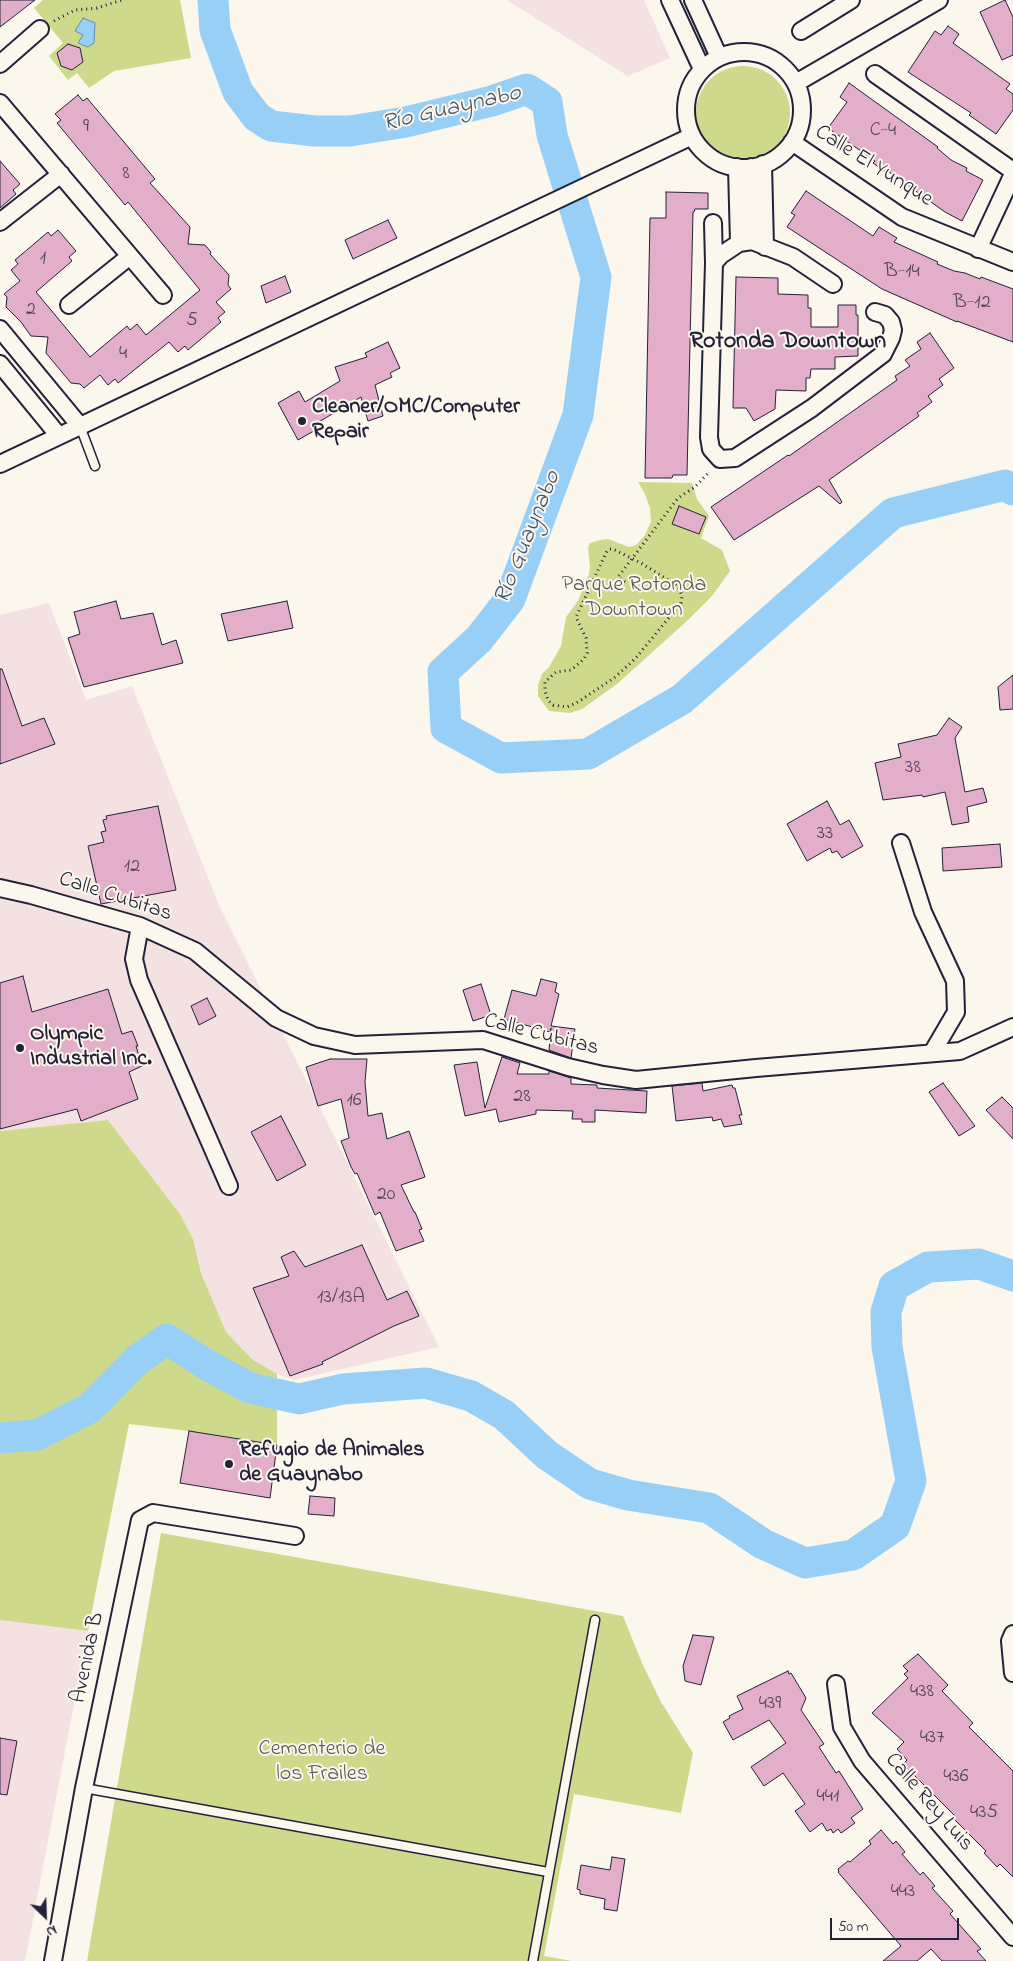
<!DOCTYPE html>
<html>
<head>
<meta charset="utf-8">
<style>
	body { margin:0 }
	#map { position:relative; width:1013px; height:1961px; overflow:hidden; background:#fbf7ec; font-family:"Indie Flower",sans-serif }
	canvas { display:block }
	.north { position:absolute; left:20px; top:1891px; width:50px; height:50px; -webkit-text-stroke:4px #fbf7ec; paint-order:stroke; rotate:156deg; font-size:14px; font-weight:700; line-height:20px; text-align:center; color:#22223b }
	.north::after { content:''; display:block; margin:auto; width:18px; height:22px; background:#22223b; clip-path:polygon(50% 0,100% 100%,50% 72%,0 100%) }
	.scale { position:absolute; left:830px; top:1918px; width:129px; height:22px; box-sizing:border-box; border:2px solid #22223b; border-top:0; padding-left:6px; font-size:15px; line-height:18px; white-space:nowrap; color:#22223b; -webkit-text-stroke:4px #fbf7ec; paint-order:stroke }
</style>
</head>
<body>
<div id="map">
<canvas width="1013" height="1961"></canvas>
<div class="north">N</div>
<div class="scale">50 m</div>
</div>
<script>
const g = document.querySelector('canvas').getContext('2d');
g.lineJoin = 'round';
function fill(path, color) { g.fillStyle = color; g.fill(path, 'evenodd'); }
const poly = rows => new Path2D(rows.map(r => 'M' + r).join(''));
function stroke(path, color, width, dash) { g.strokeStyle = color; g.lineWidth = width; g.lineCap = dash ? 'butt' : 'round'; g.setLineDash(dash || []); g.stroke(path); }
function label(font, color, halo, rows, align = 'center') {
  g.font = font + ' "Indie Flower",sans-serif'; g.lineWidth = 4; g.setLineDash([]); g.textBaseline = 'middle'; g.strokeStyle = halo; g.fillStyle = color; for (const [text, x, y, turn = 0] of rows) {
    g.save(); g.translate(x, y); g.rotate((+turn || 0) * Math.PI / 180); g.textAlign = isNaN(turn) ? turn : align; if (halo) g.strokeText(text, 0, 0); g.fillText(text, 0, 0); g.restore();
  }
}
const built = poly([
	[507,0,644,0,670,58,628,76],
	[49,603,86,700,132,686,219,905,439,1347,294,1380,277,1374,253,1360,226,1332,201,1273,193,1239,180,1214,108,1120,0,1131,0,615],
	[0,1620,88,1631,25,1961,0,1961]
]);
const green = poly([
	[43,0,180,0,191,58,114,71,89,88,77,73,68,80,49,56,63,43,34,8],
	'696 113a47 47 0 1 1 94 0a47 47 0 1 1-94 0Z',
	[638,482,692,483,697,499,709,516,701,538,722,550,730,571,712,596,687,621,617,684,582,709,570,713,549,711,538,696,538,685,542,674,549,667,561,646,566,617,578,601,589,574,590,566,588,548,590,543,600,540,608,539,629,547,636,545,645,535,651,522,650,508,645,494],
	[108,1120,180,1214,193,1239,201,1273,226,1332,253,1360,277,1374,277,1445,189,1431,129,1424,88,1631,0,1620,0,1131],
	[161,1533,623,1616,642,1663,661,1702,693,1753,681,1813,574,1794,544,1956,572,1961,87,1961]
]);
const water = poly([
	[83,18,95,23,94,43,88,47,78,43,83,35,75,31,83,18]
]);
const river = poly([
	[213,0,215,30,238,92,257,117,271,126,315,131,350,131,406,122,492,101,527,89,547,102,552,135,596,277,578,415,510,599,479,639,443,672,446,728,501,758,588,754,682,699,893,513,1005,485,1013,490],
	[0,1438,37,1435,90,1408,137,1360,167,1339,207,1365,250,1388,299,1399,343,1389,426,1383,471,1396,504,1415,547,1455,590,1484,628,1495,709,1508,763,1544,805,1563,853,1555,895,1526,911,1481,887,1347,886,1312,894,1286,928,1267,979,1264,1013,1276]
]);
const building = poly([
	[0,0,35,0,0,27,0,0],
	[1005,0,1013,17,1013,55,1002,60,980,12,1005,0],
	[948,26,959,34,953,43,1010,84,1006,89,1013,94,1013,110,996,134,969,115,971,113,908,72,935,31,941,35,948,26],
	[68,44,80,48,83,62,72,70,61,66,57,53,68,44],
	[849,83,938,147,937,148,951,160,967,168,966,171,983,180,962,221,945,212,885,169,884,171,873,163,875,161,828,128,847,102,840,97,849,83],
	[78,95,83,101,87,98,155,179,150,183,190,227,188,244,205,245,211,252,210,254,229,275,228,285,231,289,216,302,225,312,218,318,221,322,188,350,185,346,178,352,169,342,118,383,115,379,108,385,100,375,84,388,80,384,71,383,46,353,48,337,31,336,21,322,6,307,7,297,4,294,20,281,11,270,18,264,15,260,48,232,51,236,58,230,76,251,69,257,72,261,36,292,90,357,127,326,130,330,137,324,146,335,200,290,128,202,125,205,57,123,61,120,55,114,78,95],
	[0,161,20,184,13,190,16,194,0,208,0,161],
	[806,191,873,236,879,227,897,238,894,242,938,262,937,264,954,271,965,273,980,279,981,277,1013,289,1013,342,957,321,957,322,882,289,787,227,795,215,791,213,806,191],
	[666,192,708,193,708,209,695,209,694,212,693,212,687,475,673,475,672,478,645,478,650,218,666,218,666,192],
	[388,220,397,238,353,259,345,240,388,220],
	[285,276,291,292,266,303,261,286,285,276],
	[736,277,778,278,778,294,808,295,808,308,811,308,811,327,838,327,838,305,856,305,856,315,858,315,858,356,835,357,835,369,811,369,810,378,806,378,806,391,776,390,775,409,754,421,746,408,733,408,736,277],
	[930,333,954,368,939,379,943,385,928,396,932,402,917,413,919,416,829,480,842,502,840,504,819,486,734,540,711,507,788,455,789,456,897,380,895,376,910,366,905,360,921,349,917,342,930,333],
	[388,342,400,368,390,373,392,377,375,385,383,416,368,421,361,397,317,423,319,428,298,440,278,403,299,391,305,402,340,381,335,367,367,357,365,353,388,342],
	[679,506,706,517,699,534,672,524,679,506],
	[116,601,121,619,153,613,162,645,176,640,183,663,84,687,68,638,80,634,74,612,116,601],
	[287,601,293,628,228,641,221,614,287,601],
	[0,669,2,669,22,726,44,718,55,744,0,764,0,669],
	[1013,675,1013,709,1000,710,998,687,1013,675],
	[949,718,962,727,955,738,965,792,983,788,987,802,967,807,969,822,952,825,945,792,923,797,922,795,883,800,875,763,901,757,898,744,937,735,949,718],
	[827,801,840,825,849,820,863,846,842,858,837,851,832,853,830,848,807,861,787,824,827,801],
	[158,806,176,890,101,904,88,846,104,842,101,832,106,831,103,820,107,819,106,816,158,806],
	[1000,844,1002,867,943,871,942,848,1000,844],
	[23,976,32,1012,108,989,122,1034,132,1031,138,1046,136,1046,142,1066,129,1072,138,1099,81,1121,77,1109,0,1129,0,983,23,976],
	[541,979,557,983,555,992,559,994,551,1026,575,1029,571,1058,549,1050,551,1028,550,1032,504,1019,512,990,536,996,541,979],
	[481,984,491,1015,473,1021,463,990,481,984],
	[207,998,216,1016,199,1025,191,1006,207,998],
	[502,1057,520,1063,517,1074,549,1074,549,1071,571,1078,571,1084,597,1085,597,1088,647,1091,646,1113,595,1110,595,1122,582,1122,582,1119,572,1119,573,1111,536,1110,536,1114,499,1122,496,1109,465,1116,454,1065,477,1062,485,1108,502,1057],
	[330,1059,367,1059,365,1082,368,1116,382,1113,387,1139,409,1131,425,1177,401,1185,414,1212,415,1212,422,1229,419,1230,424,1241,396,1251,380,1212,375,1215,357,1173,355,1174,351,1167,341,1141,349,1138,341,1099,318,1106,306,1067,330,1059],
	[702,1083,703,1091,732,1085,733,1088,735,1088,742,1115,739,1115,742,1124,724,1127,721,1119,713,1121,712,1117,676,1121,672,1086,702,1083],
	[943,1083,975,1126,959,1136,929,1092,943,1083],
	[1002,1097,1013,1108,1013,1139,986,1110,1002,1097],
	[281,1116,306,1165,277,1181,251,1132,281,1116],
	[362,1245,387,1300,407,1291,419,1316,394,1326,322,1362,323,1364,290,1376,253,1288,289,1276,281,1257,294,1251,305,1267,362,1245],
	[189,1431,277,1445,270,1498,180,1483,189,1431],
	[310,1496,335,1498,334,1516,308,1514,310,1496],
	[693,1635,714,1637,701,1685,685,1681,683,1666,693,1635],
	[918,1654,948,1685,942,1691,973,1723,969,1727,1013,1771,1013,1877,1000,1864,997,1867,984,1853,986,1851,954,1819,956,1817,903,1764,907,1760,897,1749,904,1742,872,1713,908,1678,904,1674,908,1671,903,1666,918,1654],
	[788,1671,789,1674,791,1673,806,1698,801,1710,824,1744,819,1747,836,1773,839,1771,863,1809,851,1818,855,1823,841,1833,838,1829,833,1833,831,1829,827,1831,822,1823,810,1832,795,1811,805,1804,783,1773,764,1786,751,1767,786,1743,769,1720,733,1740,723,1722,730,1718,729,1716,743,1709,737,1696,788,1671],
	[0,1738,17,1741,7,1795,0,1794,0,1738],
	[881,1830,893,1844,896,1841,905,1852,902,1854,920,1875,923,1872,935,1886,932,1888,953,1911,950,1914,981,1949,977,1951,986,1961,942,1961,931,1949,917,1961,883,1961,901,1946,838,1872,839,1872,838,1869,848,1861,850,1862,871,1844,869,1841,881,1830],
	[612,1857,625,1859,617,1911,604,1909,605,1899,580,1894,580,1890,577,1889,581,1865,610,1870,612,1857]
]);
const path = poly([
	[54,21,75,10,97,8,122,0],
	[610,549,613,549,641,563,678,586,682,596,681,603,635,659,614,678,578,702,567,707,553,705,548,700,545,691,545,682,556,672,571,670,584,659,587,653,586,638,576,617,607,551,610,549],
	[625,582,618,577,678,498,695,487,710,471]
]);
const service = poly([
	[80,426,95,466],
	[84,1788,548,1872],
	[533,1961,595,1620]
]);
const minor = poly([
	[670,0,702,69],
	[693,0,719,57],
	[801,31,851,0],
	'686 110a58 58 0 1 1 116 0a58 58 0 1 1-116 0Z',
	[0,64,40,29],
	[875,74,1013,171],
	[796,83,939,0],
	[0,103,163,295],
	[792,142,902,217,1013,262],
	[763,164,765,247],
	[737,167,739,243],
	[751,167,752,241],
	[0,222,61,174],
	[713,223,714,263],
	[978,249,1013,174],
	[833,284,793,257,752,241,739,243,721,255,714,263,709,437,711,449,720,459,735,458,812,408,883,354,891,338,893,330,891,322,885,315,875,312],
	[69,305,130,256],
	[0,329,80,426],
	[0,364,59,436],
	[0,464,692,136],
	[901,843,923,912,955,981,956,1012,932,1053],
	[0,888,31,895,140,926,195,951,276,1018,314,1036,355,1045,483,1040,568,1067,603,1075,636,1080,756,1068,960,1051,1013,1027],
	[140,926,134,959,139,980,229,1186],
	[1013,1634,1010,1641,1013,1673],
	[836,1684,842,1727,862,1761,1013,1937],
	[53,1961,84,1788,140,1520,153,1513,295,1536]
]);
const markers = [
	[302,421,5,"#22223b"],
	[20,1048,5,"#22223b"],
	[229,1464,5,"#22223b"]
];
const numberNames = [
	["9",86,128],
	["C-4",883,132],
	["8",126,175],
	["1",43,260],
	["B-14",902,273],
	["B-12",972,304],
	["2",31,311],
	["5",192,322],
	["4",123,355],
	["38",913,769],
	["33",825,835],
	["12",132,868],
	["28",522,1098],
	["16",354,1102],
	["20",386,1196],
	["13/13A",341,1299],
	["438",922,1693],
	["439",770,1705],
	["437",932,1739],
	["436",956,1778],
	["441",828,1798],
	["435",984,1814],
	["443",903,1893]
];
const streetNames = [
	["Calle El Yunque",873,167,32],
	["Calle Cubitas",115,898,18],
	["Calle Cubitas",541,1036,14],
	["Avenida B",89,1658,-78],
	["Calle Rey Luis",928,1803,49]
];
const poiNames = [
	["Cleaner/OMC/Computer",312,408],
	["Repair",312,433],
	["Olympic",30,1035],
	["Industrial Inc.",30,1060],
	["Refugio de Animales",239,1451],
	["de Guaynabo",239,1476]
];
const parkNames = [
	["Parque Rotonda",634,586],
	["Downtown",634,611],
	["Cementerio de",322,1750],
	["los Frailes",322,1775]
];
const waterNames = [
	["Río Guaynabo",452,110,-13],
	["Río Guaynabo",529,538,-68]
];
const neighbourhoodNames = [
	["Rotonda Downtown",788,343]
];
fill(built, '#f4e1e2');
fill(green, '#ced98c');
fill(water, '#98cff7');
stroke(water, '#698aac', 1);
stroke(river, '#98cff7', 31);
fill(building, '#e2aec9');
stroke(building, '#22223b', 1);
stroke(service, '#22223b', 11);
stroke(minor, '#22223b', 20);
stroke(path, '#22223b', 3, [1, 4]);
stroke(service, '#fbf7ec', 8);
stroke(minor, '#fbf7ec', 16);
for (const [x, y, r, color] of markers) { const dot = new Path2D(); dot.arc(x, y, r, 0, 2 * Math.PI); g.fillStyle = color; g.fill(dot); stroke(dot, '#fbf7ec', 2); }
label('20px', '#52455e', null, numberNames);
label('22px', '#22223b', '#fbf7ec', streetNames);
label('bold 22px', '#22223b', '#fbf7ec', poiNames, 'left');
label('22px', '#565953', '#fbf7ec', parkNames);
label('italic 24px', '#455673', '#fbf7ec', waterNames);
label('bold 24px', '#22223b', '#fbf7ec', neighbourhoodNames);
</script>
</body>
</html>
